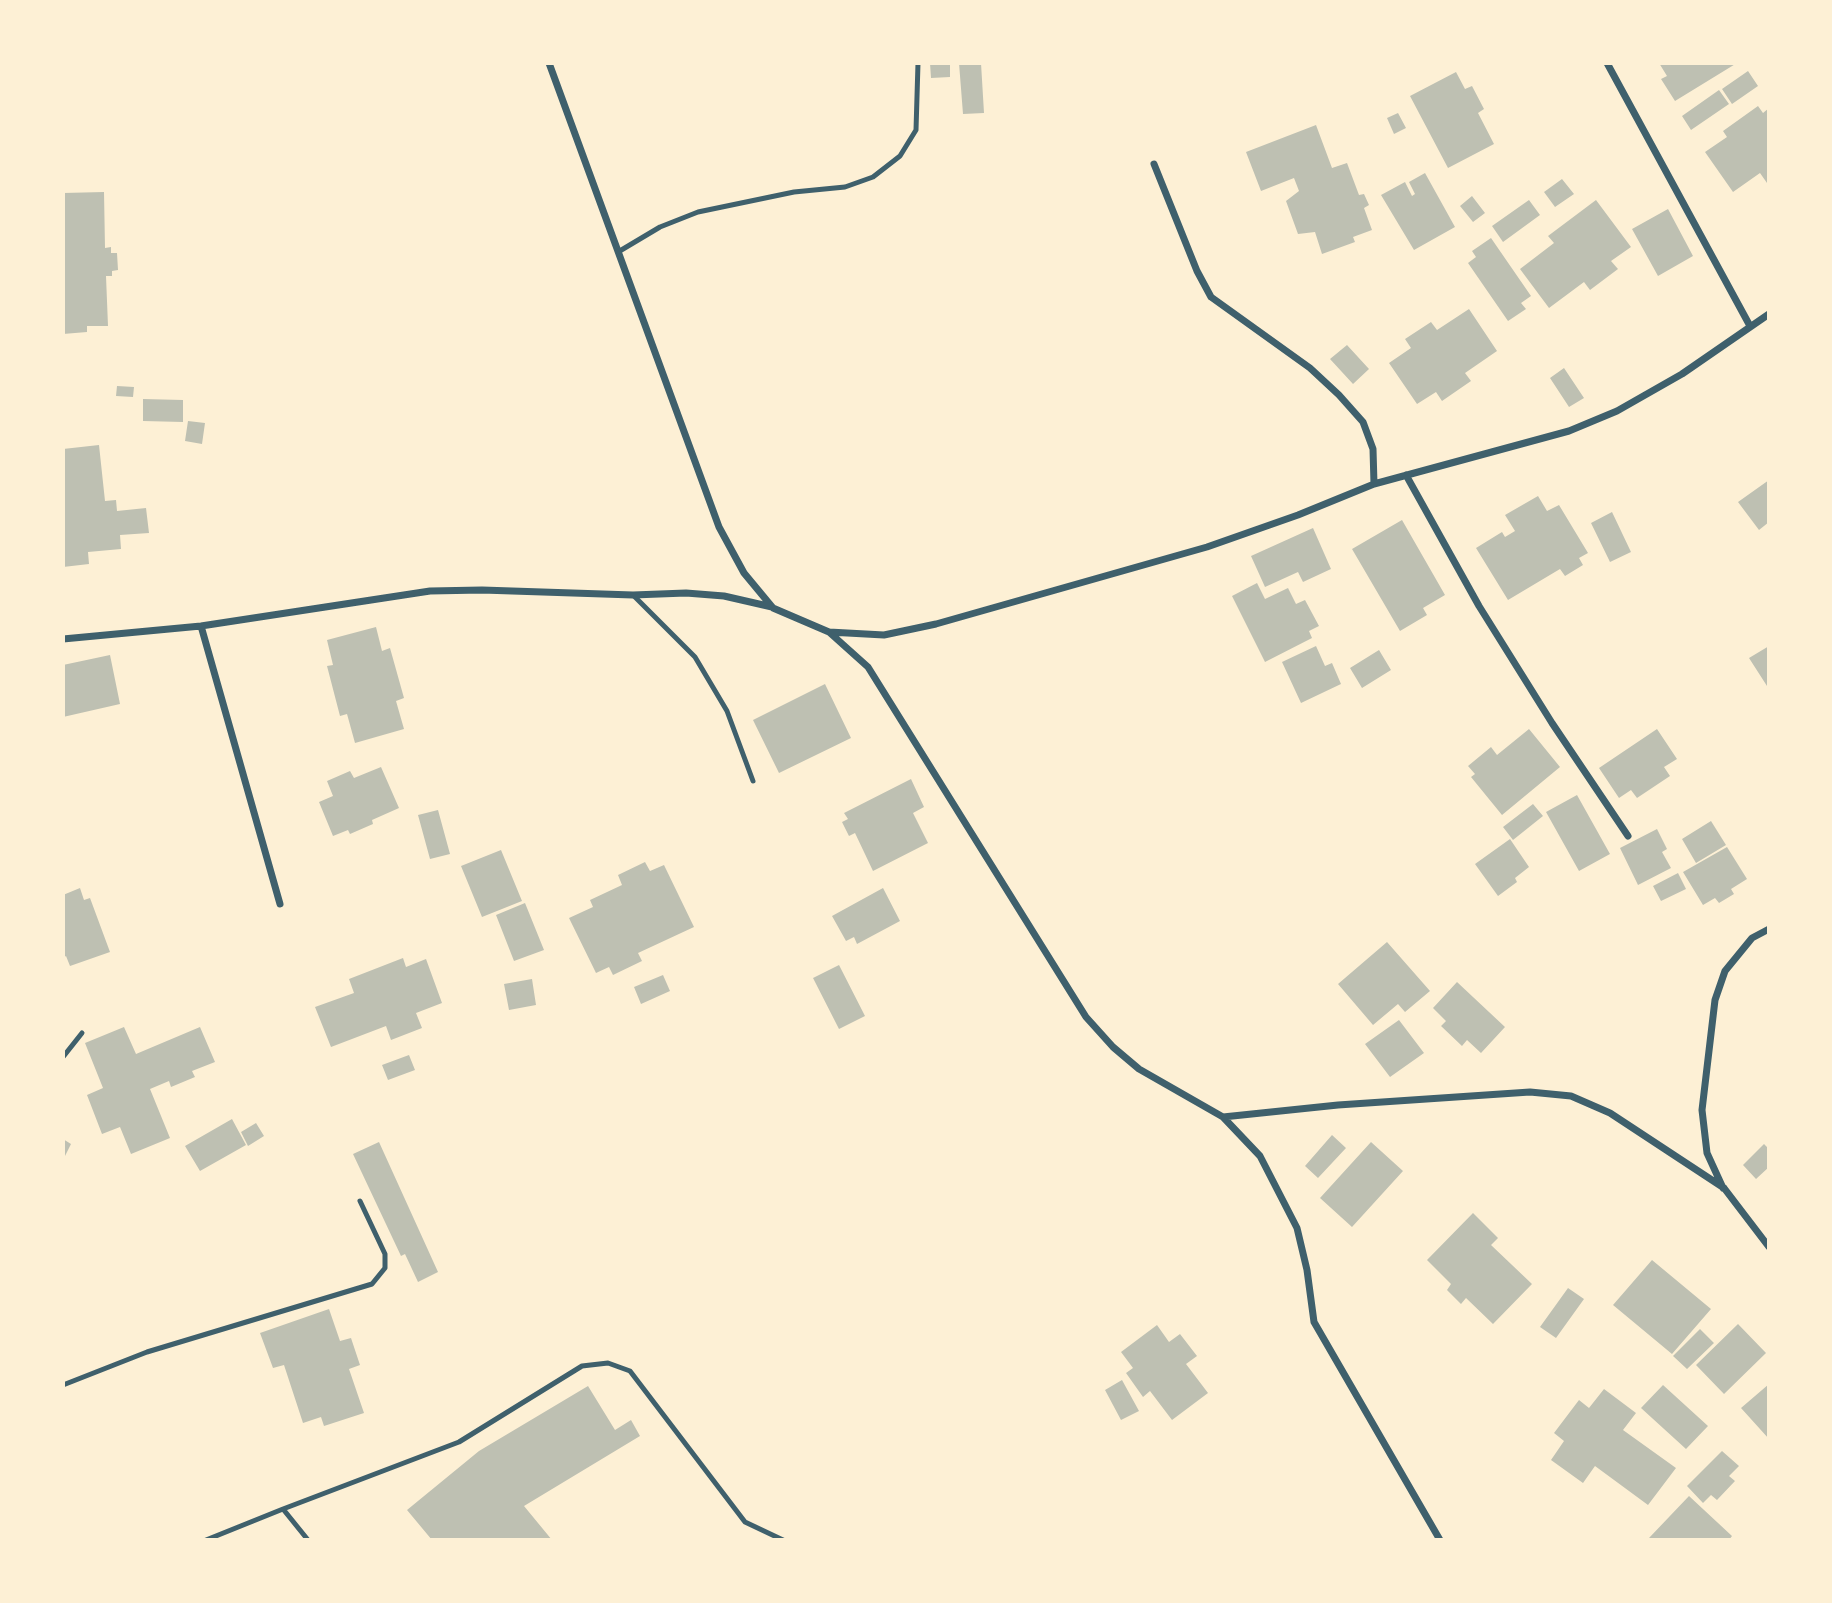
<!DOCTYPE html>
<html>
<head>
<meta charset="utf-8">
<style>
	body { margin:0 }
	#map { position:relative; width:1832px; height:1603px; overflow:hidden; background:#fdf0d5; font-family:"Times New Roman",serif }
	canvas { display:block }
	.frame { position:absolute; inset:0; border:65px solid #fdf0d5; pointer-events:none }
</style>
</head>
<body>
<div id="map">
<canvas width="1832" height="1603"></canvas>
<div class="frame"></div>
</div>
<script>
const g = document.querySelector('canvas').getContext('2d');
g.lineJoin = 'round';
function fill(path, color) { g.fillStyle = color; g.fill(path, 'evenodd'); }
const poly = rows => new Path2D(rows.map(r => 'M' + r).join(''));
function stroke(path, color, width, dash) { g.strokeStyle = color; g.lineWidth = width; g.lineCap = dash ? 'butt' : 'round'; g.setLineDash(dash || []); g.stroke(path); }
const building = poly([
	[930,63,950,63,950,77,931,78],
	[959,63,981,63,984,113,963,114],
	[1659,63,1737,63,1675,101,1661,79,1667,76],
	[1748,71,1758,86,1732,104,1722,89],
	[1456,72,1465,89,1472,86,1484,109,1478,113,1494,144,1448,168,1410,96],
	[1719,90,1729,104,1691,130,1682,116],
	[1758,106,1763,113,1769,108,1769,181,1767,183,1760,173,1733,192,1705,152,1727,137,1723,131],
	[1398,113,1406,128,1394,134,1387,118],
	[1316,125,1332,168,1347,163,1359,195,1364,194,1369,205,1364,208,1372,230,1353,237,1355,242,1322,254,1315,232,1298,234,1286,201,1299,191,1294,178,1261,191,1246,152],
	[1425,173,1455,227,1414,250,1381,195,1405,182,1412,196,1415,194,1409,182],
	[1562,179,1574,194,1555,207,1544,192],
	[104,192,105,248,111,247,111,253,117,253,118,270,112,271,112,276,106,276,108,326,87,326,87,332,63,334,63,193],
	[1472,196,1485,213,1473,222,1460,206],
	[1529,200,1540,215,1503,242,1492,226],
	[1596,200,1631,247,1611,261,1618,269,1590,290,1584,282,1549,308,1520,269,1554,243,1548,236],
	[1668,209,1693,256,1658,276,1632,229],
	[1491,238,1531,296,1521,303,1526,309,1508,321,1468,263,1476,257,1472,251],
	[1469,309,1497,351,1465,373,1471,381,1442,401,1436,392,1417,404,1389,363,1411,348,1405,339,1431,322,1437,330],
	[1347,345,1369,369,1353,384,1330,359],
	[1564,368,1584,398,1569,407,1550,378],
	[117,386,134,387,133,397,116,396],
	[143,399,183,400,183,422,143,421],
	[188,421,205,423,202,444,185,441],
	[99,445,105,501,116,500,117,511,146,508,149,533,120,535,121,549,88,552,89,564,63,567,63,449],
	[1769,480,1769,522,1759,530,1738,502],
	[1538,496,1547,511,1559,505,1588,553,1579,558,1583,565,1565,576,1560,569,1508,600,1476,548,1502,532,1505,537,1515,531,1505,515],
	[1612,512,1631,552,1610,562,1591,523],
	[1402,520,1445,595,1423,608,1427,615,1400,631,1352,549],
	[1313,528,1331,569,1303,582,1298,572,1265,587,1251,556],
	[1257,583,1265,599,1288,588,1296,604,1305,600,1319,626,1309,631,1312,638,1265,662,1232,596],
	[376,627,382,651,390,648,404,698,396,701,404,729,355,743,347,714,340,716,327,666,333,665,327,640],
	[1316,646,1325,666,1332,663,1341,684,1301,703,1282,662],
	[1769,646,1769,685,1767,686,1749,658],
	[1379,650,1391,670,1362,688,1350,668],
	[110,655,120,704,63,717,63,665],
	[825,684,851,738,779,773,753,720],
	[1529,729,1560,767,1502,815,1471,777,1475,774,1468,766,1491,747,1497,755],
	[1657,729,1677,759,1664,767,1670,776,1637,798,1631,790,1619,798,1599,768],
	[381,767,399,808,372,820,373,824,350,834,348,830,333,836,319,802,333,796,327,781,350,771,354,778],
	[911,779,924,807,913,813,928,843,873,871,855,833,849,836,842,822,848,819,844,813],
	[1577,795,1610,854,1579,871,1546,812],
	[1533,804,1543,816,1513,840,1503,827],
	[438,810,450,854,430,859,418,815],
	[1711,821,1726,845,1696,863,1682,839],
	[1657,829,1667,849,1662,852,1671,868,1638,885,1620,848],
	[1510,839,1529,867,1515,878,1517,882,1498,896,1475,864],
	[1727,847,1747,879,1731,889,1734,894,1719,903,1715,898,1703,905,1683,872],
	[501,850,522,901,482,917,461,866],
	[645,862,650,871,664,865,694,927,638,953,642,961,613,975,609,967,596,973,569,918,593,907,590,900,622,885,618,875],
	[1678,873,1686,889,1661,901,1653,886],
	[80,888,84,900,90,898,110,952,70,966,66,956,63,958,63,895],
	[883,888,900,921,857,944,854,937,846,941,832,916],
	[525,903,544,950,514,961,496,915],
	[1387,942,1430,991,1405,1012,1398,1004,1373,1025,1338,984],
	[403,958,406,967,426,959,442,1003,416,1013,422,1028,391,1040,386,1026,331,1047,315,1007,354,993,349,979],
	[839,965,865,1016,839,1029,813,978],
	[663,975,670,991,641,1004,634,987],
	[532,979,536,1005,509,1010,504,984],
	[1457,982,1505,1027,1481,1053,1467,1040,1462,1046,1441,1026,1446,1021,1433,1008],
	[1399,1020,1424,1053,1390,1077,1365,1044],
	[124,1027,136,1054,200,1027,215,1062,192,1071,195,1077,171,1087,169,1081,150,1089,170,1138,131,1154,120,1127,102,1134,87,1095,103,1088,85,1043],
	[409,1055,415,1070,388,1080,382,1065],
	[232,1119,246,1145,200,1171,185,1146],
	[256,1123,264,1136,248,1146,241,1132],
	[1332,1135,1346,1148,1318,1178,1305,1166],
	[63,1139,71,1144,63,1160],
	[379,1142,438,1272,418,1282,405,1254,401,1256,353,1154],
	[1371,1142,1403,1171,1352,1227,1320,1198],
	[1764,1144,1769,1149,1769,1167,1756,1179,1743,1165],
	[1473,1213,1498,1238,1491,1245,1532,1284,1493,1324,1466,1298,1461,1304,1447,1290,1451,1284,1427,1260],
	[1652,1260,1711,1309,1672,1354,1613,1305],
	[1568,1288,1584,1299,1556,1338,1540,1327],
	[329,1309,340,1341,351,1338,360,1365,349,1369,364,1413,324,1426,321,1417,303,1423,284,1365,273,1368,260,1333],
	[1738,1324,1766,1353,1724,1394,1696,1365],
	[1157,1325,1169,1342,1180,1334,1197,1356,1186,1364,1208,1393,1172,1420,1150,1391,1143,1397,1126,1373,1133,1368,1121,1352],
	[1700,1329,1714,1343,1687,1369,1673,1356],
	[1122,1380,1139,1411,1121,1420,1105,1390],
	[1769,1384,1769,1439,1741,1408],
	[1663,1385,1708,1426,1686,1449,1641,1408],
	[588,1386,615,1430,631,1420,640,1436,524,1506,552,1540,432,1540,407,1510,479,1451],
	[1604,1389,1636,1413,1623,1430,1676,1468,1648,1505,1595,1466,1583,1483,1551,1460,1564,1441,1554,1433,1579,1400,1589,1408],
	[1722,1451,1739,1466,1729,1476,1735,1481,1717,1500,1711,1495,1703,1503,1687,1486],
	[1689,1496,1732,1536,1729,1540,1651,1540,1649,1538]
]);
const service = poly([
	[618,252,660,227,698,212,794,192,845,187,873,177,900,156,916,130,918,63],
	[633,595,695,657,727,711,753,781],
	[63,1057,82,1033],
	[63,1385,147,1352,372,1284,385,1268,385,1254,360,1201],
	[283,1509,459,1442,582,1366,608,1363,630,1371,745,1522,783,1540],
	[206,1540,283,1509,308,1540]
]);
const minor = poly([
	[549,63,719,527,744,573,773,608,829,632,884,635,936,624,1207,547,1298,515,1374,484,1569,431,1617,411,1682,374,1769,314],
	[1607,63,1750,326],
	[1154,164,1197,271,1211,297,1310,368,1339,395,1363,422,1373,449,1374,484],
	[1406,475,1479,606,1552,723,1628,836],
	[201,626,280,904],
	[829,632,868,667,1086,1017,1113,1047,1139,1069,1223,1117,1338,1105,1530,1092,1571,1096,1610,1113,1724,1188,1769,1247],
	[63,639,201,626,430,591,482,590,633,595,686,593,724,596,772,607],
	[1223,1117,1260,1156,1297,1228,1307,1270,1314,1322,1440,1540],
	[1723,1188,1707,1153,1702,1110,1715,1000,1725,971,1752,938,1769,929]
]);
fill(building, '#bec0b2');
stroke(service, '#3f606c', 5);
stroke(minor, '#3f606c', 7);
</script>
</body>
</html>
